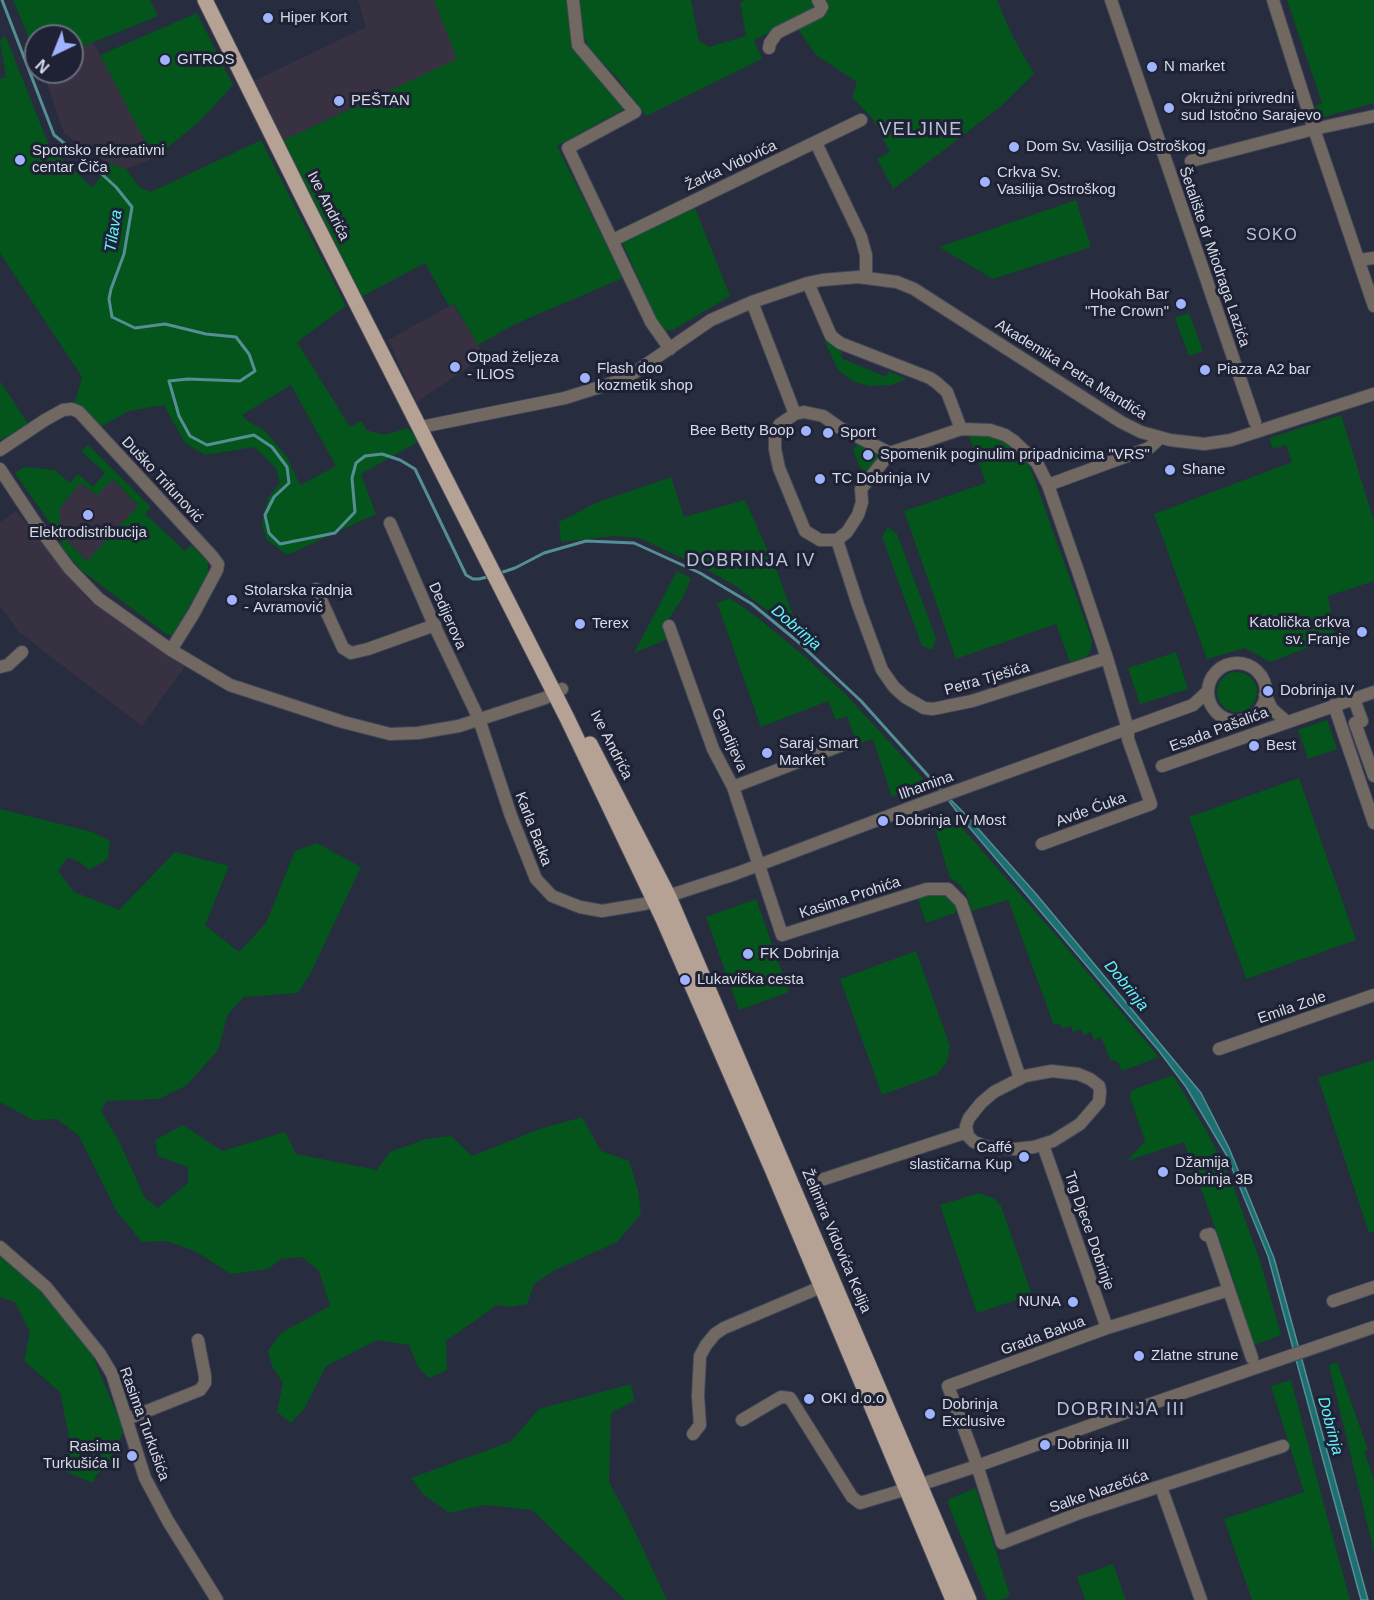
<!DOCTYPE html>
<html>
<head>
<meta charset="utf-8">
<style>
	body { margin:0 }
	#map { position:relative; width:1374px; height:1600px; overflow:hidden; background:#272c3f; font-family:Arial,sans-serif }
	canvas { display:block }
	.north { position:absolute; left:24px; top:24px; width:60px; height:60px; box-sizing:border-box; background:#1e2234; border:2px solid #686c7c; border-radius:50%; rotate:223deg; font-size:16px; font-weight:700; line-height:24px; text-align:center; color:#d7dbe7 }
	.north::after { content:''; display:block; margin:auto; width:21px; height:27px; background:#a0b3fd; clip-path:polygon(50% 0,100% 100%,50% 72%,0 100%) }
</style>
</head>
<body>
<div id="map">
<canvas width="1374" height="1600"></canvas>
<div class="north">N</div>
</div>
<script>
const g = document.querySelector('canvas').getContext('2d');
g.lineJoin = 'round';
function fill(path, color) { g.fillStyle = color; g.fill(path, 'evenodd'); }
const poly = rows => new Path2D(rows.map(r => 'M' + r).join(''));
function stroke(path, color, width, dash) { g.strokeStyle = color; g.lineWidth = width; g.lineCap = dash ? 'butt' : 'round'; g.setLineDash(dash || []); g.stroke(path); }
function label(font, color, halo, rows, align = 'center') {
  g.font = font + ' Arial,sans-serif'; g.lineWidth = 6; g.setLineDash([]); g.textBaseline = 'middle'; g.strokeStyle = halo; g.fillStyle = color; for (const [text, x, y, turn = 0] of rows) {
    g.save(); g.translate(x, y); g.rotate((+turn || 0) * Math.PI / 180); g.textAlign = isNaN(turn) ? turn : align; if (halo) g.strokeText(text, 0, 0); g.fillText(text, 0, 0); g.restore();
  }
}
const industrial = poly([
	[358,0,434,0,458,59,282,141,254,81,366,27],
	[93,42,154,158,126,169,104,161,64,133,43,72,72,72,72,51],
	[453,304,485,356,417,402,388,340],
	[112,478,138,506,112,535,172,636,166,634,54,529,60,523,60,508,80,483,97,495],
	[16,511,89,600,186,665,142,726,20,633,0,606,0,522]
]);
const green = poly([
	[13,0,150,0,158,16,72,51,72,36,36,36,36,54],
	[434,0,569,0,571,42,584,61,624,109,557,146,623,278,515,324,478,345,454,304,449,306,425,263,361,297,282,141,457,59],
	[578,0,691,0,699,41,709,47,746,36,740,2,746,0,812,0,815,3,816,10,754,40,762,59,646,116,616,76,589,50,583,33],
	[824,0,997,0,1012,35,1034,74,1000,107,893,189,877,159,890,152,873,119,852,97,857,82,816,55,798,29],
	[1287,0,1374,0,1374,103,1324,117,1319,115,1315,106,1322,103],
	[197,13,233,85,199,122,154,158,100,55],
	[5,35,50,148,93,188,109,163,126,169,139,187,151,192,261,140,346,306,297,342,350,427,362,421,366,430,384,435,408,428,419,441,361,474,376,514,287,555,266,539,262,522,268,498,280,483,276,468,254,447,205,455,185,443,164,405,129,411,100,427,75,402,82,377,0,253,0,79,6,77,0,41],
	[291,385,336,466,300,485,287,457,265,431,246,420,242,415],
	[1076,200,1091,247,993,279,939,247],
	[695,208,730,296,673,330,663,330,657,320,622,242],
	[1189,313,1203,351,1189,356,1175,318],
	[824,340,842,352,841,358,886,377,889,371,906,379,892,385,871,386,854,382,838,370],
	[0,381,29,425,0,440],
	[1341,415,1374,521,1374,581,1328,596,1335,637,1270,662,1245,648,1207,659,1154,514,1292,462,1286,445,1273,449,1269,438],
	[978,432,998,439,1018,452,1030,467,1092,640,1091,650,1086,657,1070,662,1056,624,956,659,904,511,986,483,969,436],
	[858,443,882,454,866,474,862,471,853,450],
	[88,445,151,507,145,514,185,551,191,545,208,561,208,574,172,636,166,634,81,570,59,544,65,539,87,561,138,506,113,479,97,495,80,483,60,508,60,523,54,529,15,473,24,467,55,470,70,483,78,474,93,487,105,473,81,451],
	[671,477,684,517,745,500,779,576,800,635,734,585,706,569,639,538,614,536,561,542,559,522,598,502],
	[888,527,897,534,936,638,932,650,922,646,882,537],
	[677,571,691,578,682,599,665,624,670,638,634,653],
	[730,598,758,618,810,661,846,695,929,785,892,797,873,739,857,744,847,716,836,720,828,701,761,727,717,603],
	[1176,652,1188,689,1140,704,1128,668],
	'1217 692a20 20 0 1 1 40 0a20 20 0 1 1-40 0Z',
	[1327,720,1337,749,1308,759,1298,730],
	[1299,778,1356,940,1246,979,1189,817],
	[0,809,92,832,110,841,108,859,89,870,81,863,68,857,58,871,74,892,119,910,175,852,229,866,205,925,239,952,266,923,295,851,317,843,361,867,311,972,298,993,244,997,228,1014,218,1050,187,1085,159,1099,106,1101,101,1111,119,1141,145,1198,158,1208,188,1183,188,1167,158,1156,155,1140,183,1125,222,1151,285,1132,296,1154,377,1170,390,1152,426,1139,451,1136,472,1156,540,1129,582,1117,601,1151,629,1161,638,1190,641,1214,617,1242,553,1271,534,1284,527,1304,511,1307,497,1305,446,1341,447,1370,429,1378,418,1367,409,1345,377,1340,326,1366,304,1409,291,1423,277,1412,283,1383,272,1366,268,1351,281,1333,330,1306,319,1271,302,1257,281,1259,268,1269,231,1274,195,1251,166,1241,142,1242,117,1212,79,1136,57,1119,33,1120,0,1102],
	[951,815,1060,940,1159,1057,1122,1071,1118,1062,1110,1059,1101,1037,1094,1040,1091,1032,1084,1035,1081,1029,1073,1032,1071,1026,1062,1029,1060,1023,1054,1025,1008,900,972,911,966,893,959,884,950,878,933,822],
	[946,893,958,908,955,913,926,923,917,896],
	[756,899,789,992,739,1010,706,917],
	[916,951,950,1046,947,1062,936,1075,882,1095,840,979],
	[1374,1060,1374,1232,1369,1233,1318,1078],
	[1173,1075,1207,1132,1231,1180,1260,1261,1281,1335,1254,1345,1229,1266,1184,1142,1127,1161,1145,1141,1130,1097,1130,1093,1133,1090],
	[979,1193,995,1199,1001,1206,1032,1295,977,1313,940,1205],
	[0,1255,18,1269,49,1300,93,1356,103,1381,124,1430,108,1467,97,1474,93,1483,65,1471,68,1463,69,1437,60,1392,24,1361,30,1332,15,1302,0,1297],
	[1337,1362,1368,1450,1364,1451,1374,1479,1374,1552,1329,1365],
	[1291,1380,1324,1505,1350,1600,1252,1600,1224,1519,1304,1492,1271,1386],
	[631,1384,634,1401,611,1413,609,1482,629,1519,667,1600,625,1600,532,1510,485,1505,449,1513,423,1494,411,1478,510,1442,539,1409],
	[976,1488,1010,1596,1000,1600,987,1600,948,1504,949,1499],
	[1113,1564,1126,1600,1085,1600,1077,1577]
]);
const water = poly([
	[940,789,966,815,1037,895,1201,1093,1229,1148,1274,1258,1368,1600,1361,1600,1268,1256,1227,1156,1186,1087,1159,1051,963,820,940,789]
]);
const stream = poly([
	[2,0,54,135,94,167,116,187,132,207,124,254,111,289,109,299,112,317,135,328,165,324,206,334,236,337,249,354,255,371,240,381,188,379,169,381,179,416,190,436,207,445,254,435,272,447,287,467,289,483,274,497,265,515,269,533,280,544,335,533,355,512,352,478,356,463,365,456,382,454,400,460,415,469,466,575,473,579,479,579,491,576],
	[500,573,515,568,544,553,586,541,634,543,700,573,752,604,796,640,861,701,941,790]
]);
const minor = poly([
	[573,0,578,45,635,112,568,148,651,322,670,349],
	[1111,0,1255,422],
	[1273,0,1314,129,1374,306],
	[769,48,770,43,777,33,819,12,822,7,818,0],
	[816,143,861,237,866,255,866,277],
	[1191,161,1314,129,1374,116],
	[613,240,861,120],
	[1359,260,1374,258],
	[808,283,831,336,840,343,930,378,937,383,947,392,961,429],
	[752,302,795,414],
	[421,427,565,398,625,379,711,320,752,302,808,283,822,280,858,277,897,282,914,289,1121,422,1141,432,1170,440,1204,444,1231,440,1374,394],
	[0,450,45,420,63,410,72,409,79,412,212,556,218,564,217,570,194,613,171,650],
	[0,469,37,525,69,568,99,599,171,650,230,685,343,722,390,734,418,733,459,726,545,698,562,689],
	[1048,485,1149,448,1160,438],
	[390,523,435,627,479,719,511,816,536,879,552,896,580,907,602,911,644,904,735,874,920,804,1193,705,1208,691],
	[837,540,820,540,805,531,779,468,775,449,775,434,780,424,795,414,804,412,823,416,840,428,890,453,961,429,990,430,1005,435,1014,441,1037,463,1048,485,1078,571,1107,658,1128,729,1128,739,1151,804,1042,844],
	[837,540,858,605,882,670,894,687,905,697,924,708,933,709,972,701,1107,658],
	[837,540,847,532,858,515,862,502,861,489,890,453],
	[316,589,343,648,351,653,368,649,435,625],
	[669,626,713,749,733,787,845,744],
	'1208 692a29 29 0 1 1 58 0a29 29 0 1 1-58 0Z',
	[0,667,8,665,22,652],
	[1265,695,1272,709,1287,722],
	[1354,699,1374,692],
	[1334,705,1374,823],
	[1162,766,1354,699,1362,721,1355,723,1374,776],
	[733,787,782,935,927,889,948,889,961,902,1020,1078],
	[1219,1049,1374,995],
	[1052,1071,1078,1074,1090,1079,1099,1086,1100,1091,1099,1102,1080,1124,1053,1141,1034,1147,1015,1149,988,1147,974,1142,968,1136,966,1126,969,1118,981,1103,994,1092,1025,1076,1052,1071],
	[1043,1145,1107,1328],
	[824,1179,967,1132],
	[1206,1235,1210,1234,1252,1358],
	[0,1247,46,1287,100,1354,112,1374,145,1478,168,1521,217,1600],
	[1229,1290,1107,1328,948,1386,974,1456,1002,1543,1082,1512,1283,1446],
	[1333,1301,1374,1287],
	[127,1419,200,1390,205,1383,205,1376,198,1340],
	[742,1420,781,1397,790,1398,852,1497,860,1503,907,1489,977,1466,1136,1409,1374,1327],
	[693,1434,700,1425,698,1396,700,1356,706,1345,715,1334,724,1328,821,1287],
	[1161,1487,1201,1600]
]);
const major = poly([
	[205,0,306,204,567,718,663,919,772,1169,953,1600],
	[590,744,669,897,969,1600]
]);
const markers = [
	[268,18,6,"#a0b3fd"],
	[165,60,6,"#a0b3fd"],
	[1152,67,6,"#a0b3fd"],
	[339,101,6,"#a0b3fd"],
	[1169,108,6,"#a0b3fd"],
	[1014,147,6,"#a0b3fd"],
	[20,160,6,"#a0b3fd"],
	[985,182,6,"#a0b3fd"],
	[1181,304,6,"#a0b3fd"],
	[455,367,6,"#a0b3fd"],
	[1205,370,6,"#a0b3fd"],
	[585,378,6,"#a0b3fd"],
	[806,431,6,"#a0b3fd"],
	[828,433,6,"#a0b3fd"],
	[868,455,6,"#a0b3fd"],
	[1170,470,6,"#a0b3fd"],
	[820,479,6,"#a0b3fd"],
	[88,515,6,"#a0b3fd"],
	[232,600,6,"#a0b3fd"],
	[580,624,6,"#a0b3fd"],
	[1362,632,6,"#a0b3fd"],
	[1268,691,6,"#a0b3fd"],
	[1254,746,6,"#a0b3fd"],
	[767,753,6,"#a0b3fd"],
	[883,821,6,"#a0b3fd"],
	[748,954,6,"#a0b3fd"],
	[685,980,6,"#a0b3fd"],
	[1024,1157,6,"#a0b3fd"],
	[1163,1172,6,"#a0b3fd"],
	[1073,1302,6,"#a0b3fd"],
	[1139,1356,6,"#a0b3fd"],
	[809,1399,6,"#a0b3fd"],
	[930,1414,6,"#a0b3fd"],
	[1045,1445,6,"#a0b3fd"],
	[132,1456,6,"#a0b3fd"]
];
const poiNames = [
	["Hiper Kort",280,18],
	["GITROS",177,60],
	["N market",1164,67],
	["Okružni privredni",1181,99],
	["sud Istočno Sarajevo",1181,116],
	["PEŠTAN",351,101],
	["Dom Sv. Vasilija Ostroškog",1026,147],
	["Sportsko rekreativni",32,151],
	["centar Čiča",32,168],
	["Crkva Sv.",997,173],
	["Vasilija Ostroškog",997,190],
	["Hookah Bar",1169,295,"right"],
	["\"The Crown\"",1169,312,"right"],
	["Otpad željeza",467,358],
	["- ILIOS",467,375],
	["Flash doo",597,369],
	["kozmetik shop",597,386],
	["Piazza A2 bar",1217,370],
	["Bee Betty Boop",794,431,"right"],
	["Sport",840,433],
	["Spomenik poginulim pripadnicima \"VRS\"",880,455],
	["Shane",1182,470],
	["TC Dobrinja IV",832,479],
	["Elektrodistribucija",88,533,"center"],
	["Stolarska radnja",244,591],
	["- Avramović",244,608],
	["Katolička crkva",1350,623,"right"],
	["sv. Franje",1350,640,"right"],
	["Terex",592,624],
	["Dobrinja IV",1280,691],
	["Saraj Smart",779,744],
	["Market",779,761],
	["Best",1266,746],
	["Dobrinja IV Most",895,821],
	["FK Dobrinja",760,954],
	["Lukavička cesta",697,980],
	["Caffé",1012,1148,"right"],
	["slastičarna Kup",1012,1165,"right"],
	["Džamija",1175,1163],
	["Dobrinja 3B",1175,1180],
	["NUNA",1061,1302,"right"],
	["Zlatne strune",1151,1356],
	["OKI d.o.o",821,1399],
	["Dobrinja",942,1405],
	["Exclusive",942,1422],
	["Dobrinja III",1057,1445],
	["Rasima",120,1447,"right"],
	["Turkušića II",120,1464,"right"]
];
const streetNames = [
	["Žarka Vidovića",731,166,-25],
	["Ive Andrića",328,206,63],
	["Šetalište dr Miodraga Lazića",1214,257,71],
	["Akademika Petra Mandića",1071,370,32],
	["Duško Trifunović",162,480,47],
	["Dedijerova",447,616,66],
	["Petra Tješića",987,679,-16],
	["Esada Pašalića",1219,730,-20],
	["Gandijeva",729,740,66],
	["Ive Andrića",611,745,63],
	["Ilhamina",926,786,-20],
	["Avde Ćuka",1091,810,-20],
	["Karla Batka",533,829,69],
	["Kasima Prohića",850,898,-18],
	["Emila Zole",1292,1008,-19],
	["Trg Djece Dobrinje",1089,1231,71],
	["Želimira Vidovića Kelija",836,1241,67],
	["Grada Bakua",1043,1336,-20],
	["Rasima Turkušića",144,1424,70],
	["Salke Nazečića",1099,1492,-19]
];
const waterNames = [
	["Tilava",114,231,-81],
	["Dobrinja",796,628,41],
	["Dobrinja",1126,986,51],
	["Dobrinja",1330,1426,75]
];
const neighbourhoodNames = [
	["SOKO",1272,236]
];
const quarterNames = [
	["VELJINE",921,130],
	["DOBRINJA IV",751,561],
	["DOBRINJA III",1121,1410]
];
fill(industrial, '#383141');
fill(green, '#03551c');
fill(water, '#1d6f72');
stroke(water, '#558f95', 1.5);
stroke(stream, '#558f95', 3);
stroke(minor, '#43485a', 14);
stroke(major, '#43485a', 17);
stroke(minor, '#716861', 12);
stroke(major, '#b5a294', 15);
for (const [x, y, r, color] of markers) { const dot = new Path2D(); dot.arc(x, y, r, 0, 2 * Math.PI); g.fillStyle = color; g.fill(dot); stroke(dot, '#1e2234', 2); }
label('15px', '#d7dbe7', '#1e2234', poiNames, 'left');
label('15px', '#d7dbe7', '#1e2234', streetNames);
label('italic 16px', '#61f4fa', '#1e2234', waterNames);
g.letterSpacing = '1.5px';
label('16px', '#bbc2da', '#1e2234', neighbourhoodNames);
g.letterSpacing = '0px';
g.letterSpacing = '1.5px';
label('18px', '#bbc2da', '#1e2234', quarterNames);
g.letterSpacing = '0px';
</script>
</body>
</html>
